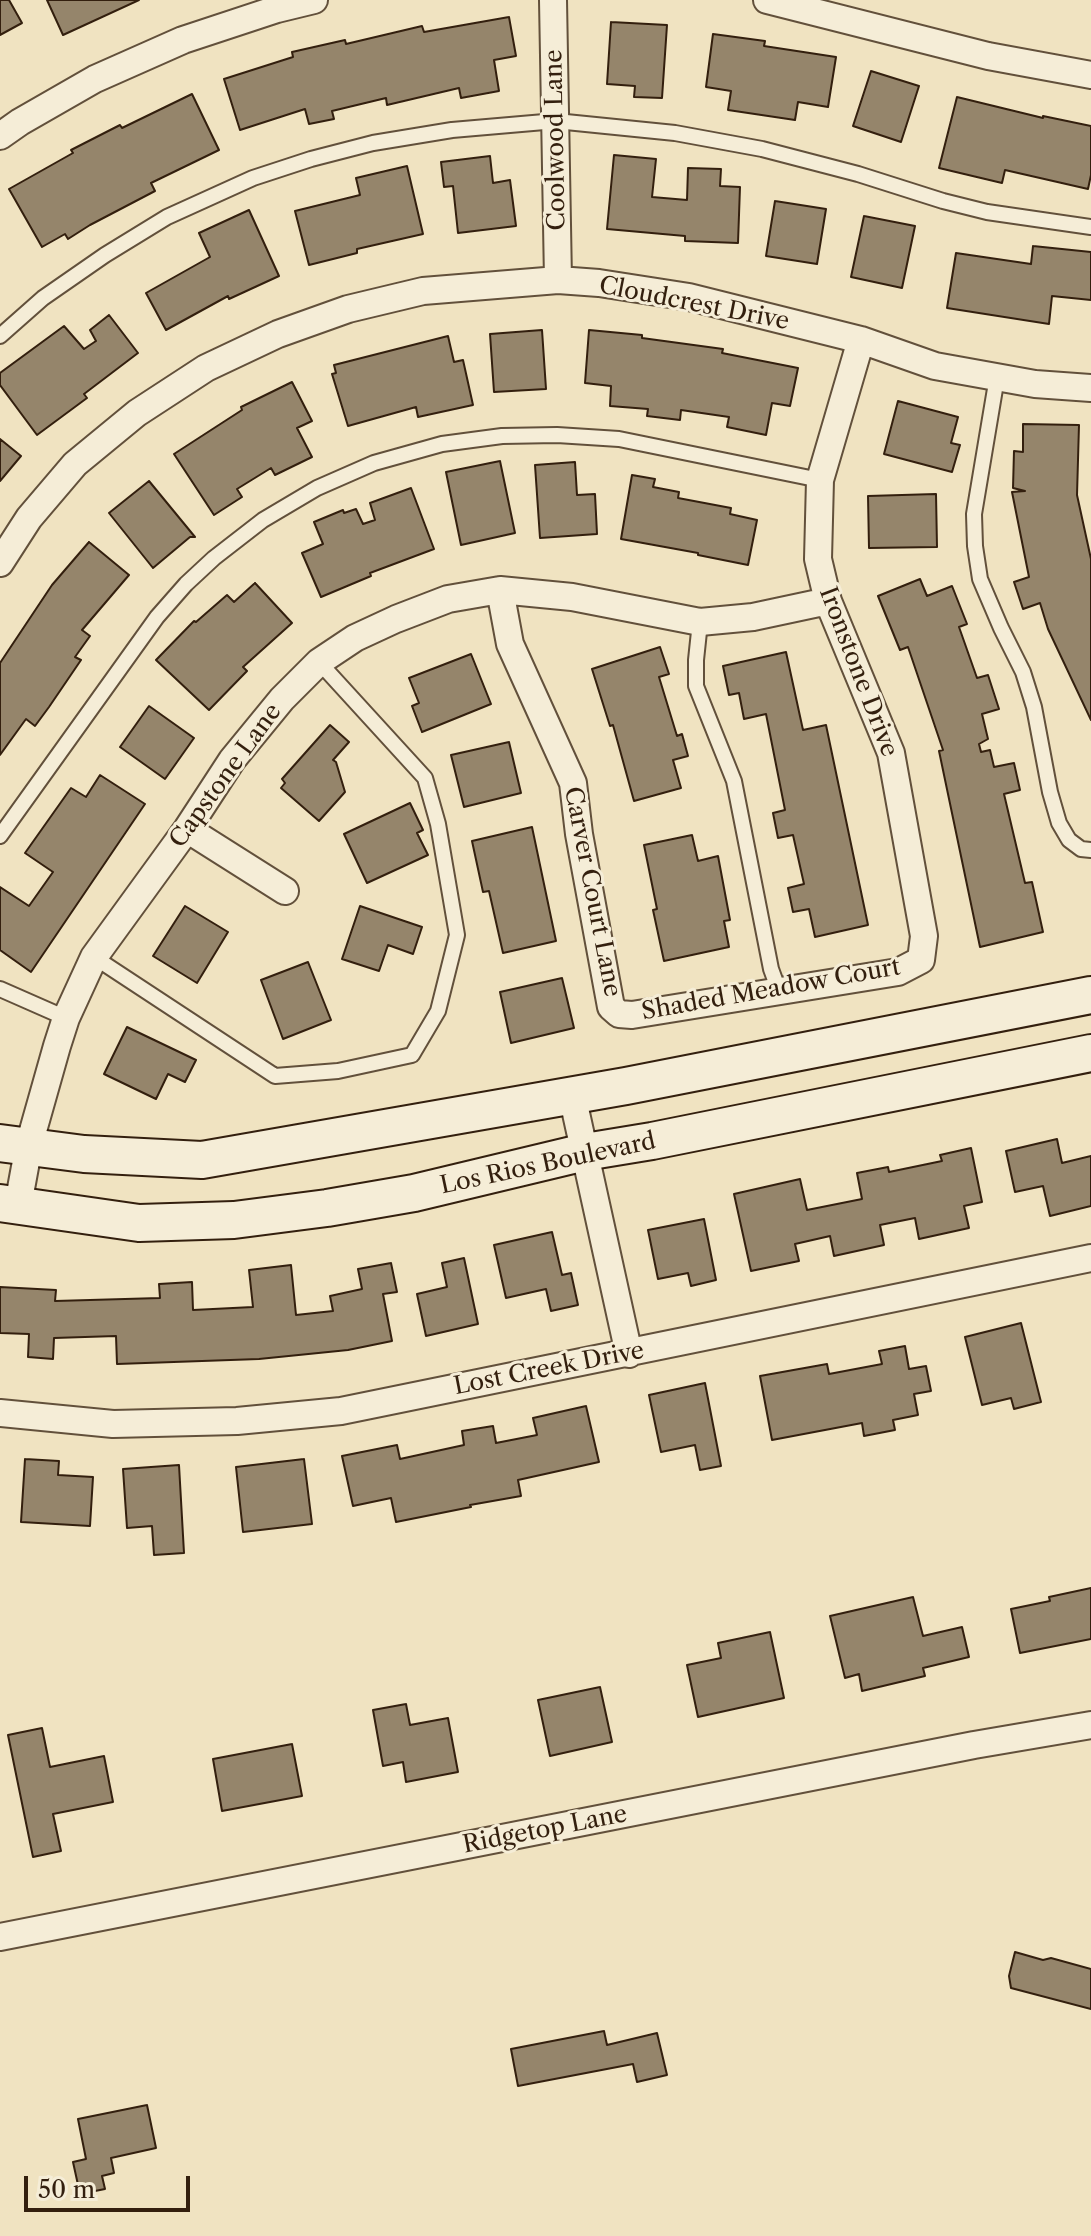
<!DOCTYPE html>
<html>
<head>
<meta charset="utf-8">
<style>
	body { margin:0 }
	#map { position:relative; width:1091px; height:2236px; overflow:hidden; background:#f0e3c1; font-family:"Libre Caslon Text",serif }
	canvas { display:block }
	.scale { position:absolute; left:24px; top:2176px; width:166px; height:36px; box-sizing:border-box; border:4px solid #331f0e; border-top:0; padding-left:10px; font-size:24px; line-height:28px; white-space:nowrap; color:#331f0e; -webkit-text-stroke:6px #f5edd7; paint-order:stroke }
</style>
</head>
<body>
<div id="map">
<canvas width="1091" height="2236"></canvas>
<div class="scale">50 m</div>
</div>
<script>
const g = document.querySelector('canvas').getContext('2d');
g.lineJoin = 'round';
function fill(path, color) { g.fillStyle = color; g.fill(path, 'evenodd'); }
const poly = rows => new Path2D(rows.map(r => 'M' + r).join(''));
function stroke(path, color, width, dash) { g.strokeStyle = color; g.lineWidth = width; g.lineCap = dash ? 'butt' : 'round'; g.setLineDash(dash || []); g.stroke(path); }
function label(font, color, halo, rows, align = 'center') {
  g.font = font + ' "Libre Caslon Text",serif'; g.lineWidth = 6; g.setLineDash([]); g.textBaseline = 'middle'; g.strokeStyle = halo; g.fillStyle = color; for (const [text, x, y, turn = 0] of rows) {
    g.save(); g.translate(x, y); g.rotate((+turn || 0) * Math.PI / 180); g.textAlign = isNaN(turn) ? turn : align; if (halo) g.strokeText(text, 0, 0); g.fillText(text, 0, 0); g.restore();
  }
}
const building = poly([
	[0,0,9,0,22,23,0,35,0,0],
	[47,0,139,0,63,35,47,0],
	[509,17,516,56,494,60,499,91,461,98,459,88,387,105,386,98,332,111,334,119,309,124,305,109,240,130,224,79,293,57,292,52,345,40,346,44,422,26,424,32,509,17],
	[611,22,667,25,662,98,634,97,635,86,607,84,611,22],
	[713,34,765,41,764,46,836,57,828,107,798,102,795,120,728,110,731,91,706,87,713,34],
	[871,71,919,86,901,142,853,126,871,71],
	[192,94,219,150,151,183,155,191,90,225,68,239,65,234,42,247,9,189,73,153,71,150,120,125,122,128,192,94],
	[957,97,1043,118,1043,116,1091,126,1091,175,1088,189,1005,170,1002,183,939,168,957,97],
	[614,155,656,159,652,197,687,200,688,168,721,169,720,186,740,187,738,243,685,241,685,236,607,229,614,155],
	[490,156,493,183,510,180,516,226,458,233,453,186,444,187,441,162,490,156],
	[407,166,423,234,357,249,357,253,309,265,295,211,360,195,356,178,407,166],
	[775,201,826,209,817,264,766,256,775,201],
	[249,210,279,276,229,299,228,296,166,330,146,293,210,257,199,233,249,210],
	[864,216,915,226,902,288,851,277,864,216],
	[1033,246,1091,252,1091,300,1052,296,1049,324,947,308,956,253,1031,264,1033,246],
	[109,315,138,353,84,394,87,398,37,435,0,385,0,373,64,326,84,349,96,341,90,330,109,315],
	[542,330,546,389,494,392,490,334,542,330],
	[589,330,642,335,642,338,723,349,722,353,798,368,790,406,772,403,766,435,727,427,729,417,681,410,680,420,647,416,648,409,610,406,611,386,585,383,589,330],
	[448,336,454,362,463,360,473,405,418,417,416,407,348,426,332,374,336,373,334,365,448,336],
	[292,382,312,421,297,428,312,457,275,475,271,468,237,489,242,497,214,515,174,454,242,410,241,407,292,382],
	[898,401,958,417,951,443,960,445,952,472,884,454,898,401],
	[1023,424,1079,425,1077,495,1091,559,1091,720,1048,629,1040,603,1023,609,1014,582,1029,577,1012,492,1025,491,1013,488,1014,451,1023,452,1023,424],
	[0,439,21,456,0,481,0,439],
	[500,461,515,533,461,545,446,472,500,461],
	[575,462,577,495,595,494,597,534,540,538,535,465,575,462],
	[632,475,655,479,653,487,679,492,678,498,731,508,730,514,757,520,748,565,698,555,698,553,621,539,632,475],
	[149,481,195,537,190,537,153,568,109,513,149,481],
	[411,488,434,549,370,573,371,576,321,597,302,553,323,544,314,522,343,510,344,513,356,509,363,524,375,520,370,503,411,488],
	[936,494,937,547,869,548,868,496,936,494],
	[89,542,129,575,82,630,90,636,75,657,81,660,49,707,35,726,26,719,0,755,0,663,52,585,89,542],
	[920,579,927,596,952,586,967,624,959,627,977,678,988,675,999,709,982,714,988,739,979,744,981,752,990,750,994,767,1014,763,1020,790,1004,794,1025,883,1032,882,1043,932,980,947,939,751,943,750,908,647,900,650,878,596,920,579],
	[255,583,292,623,243,667,247,671,209,710,156,660,194,621,196,622,227,595,234,602,255,583],
	[660,647,669,674,659,677,677,736,682,734,688,756,673,760,681,788,634,801,613,725,610,726,592,669,660,647],
	[786,652,803,730,826,725,868,925,815,937,809,909,793,912,788,888,804,884,793,835,778,838,773,813,785,810,766,714,744,719,739,693,729,695,723,666,786,652],
	[471,654,491,704,422,732,412,706,419,703,409,678,471,654],
	[149,706,194,738,165,779,120,747,149,706],
	[330,725,349,742,333,760,336,762,345,792,319,821,281,788,285,783,282,779,330,725],
	[509,742,521,793,464,807,451,755,509,742],
	[100,775,145,804,31,972,0,950,0,887,29,906,53,872,25,853,71,788,86,797,100,775],
	[410,803,423,830,417,833,428,855,367,883,344,834,410,803],
	[532,827,556,941,503,953,489,891,483,892,472,841,532,827],
	[692,835,698,861,718,856,730,920,724,921,729,947,664,961,653,910,657,909,644,845,692,835],
	[185,906,228,932,197,983,153,956,185,906],
	[360,906,422,927,413,954,388,945,379,971,342,959,360,906],
	[308,962,331,1020,283,1039,261,980,308,962],
	[562,978,574,1028,511,1043,500,992,562,978],
	[127,1027,196,1060,185,1082,168,1074,156,1099,104,1074,127,1027],
	[1057,1139,1062,1163,1091,1156,1091,1206,1050,1216,1043,1186,1015,1192,1006,1151,1057,1139],
	[971,1148,982,1202,964,1206,969,1228,919,1239,915,1218,880,1225,884,1245,834,1256,830,1236,795,1244,799,1261,751,1271,734,1194,800,1179,807,1210,862,1199,857,1173,888,1167,889,1172,942,1161,940,1155,971,1148],
	[704,1219,716,1280,691,1286,688,1273,658,1279,648,1230,704,1219],
	[552,1232,562,1275,571,1273,578,1305,551,1311,546,1289,506,1298,494,1245,552,1232],
	[464,1258,478,1324,426,1336,417,1294,447,1287,442,1263,464,1258],
	[391,1263,397,1292,383,1294,392,1341,348,1350,259,1359,117,1364,116,1336,54,1338,53,1359,28,1357,29,1334,0,1333,0,1287,56,1290,55,1301,160,1298,159,1284,192,1282,193,1310,253,1307,249,1270,291,1265,296,1315,333,1311,330,1296,362,1289,358,1269,391,1263],
	[1021,1323,1041,1402,1014,1409,1011,1398,982,1405,965,1337,1021,1323],
	[905,1346,909,1369,926,1366,931,1391,914,1394,918,1415,893,1420,895,1430,864,1436,862,1423,772,1440,760,1376,827,1364,829,1374,882,1364,879,1351,905,1346],
	[705,1383,721,1466,700,1470,695,1445,661,1452,649,1395,705,1383],
	[586,1406,599,1462,518,1480,521,1496,470,1505,471,1507,396,1522,391,1498,353,1506,342,1456,397,1445,400,1459,464,1445,462,1431,493,1426,496,1443,537,1435,533,1418,586,1406],
	[25,1459,59,1461,58,1475,93,1477,90,1526,21,1522,25,1459],
	[304,1459,312,1524,243,1532,236,1467,304,1459],
	[179,1465,184,1553,154,1555,152,1526,127,1528,123,1469,179,1465],
	[1091,1588,1091,1639,1020,1653,1011,1609,1050,1601,1049,1597,1091,1588],
	[913,1597,923,1636,962,1627,969,1657,923,1668,925,1676,862,1691,859,1674,845,1678,830,1616,913,1597],
	[770,1632,784,1698,698,1717,687,1665,721,1658,718,1643,770,1632],
	[600,1687,612,1742,550,1756,538,1700,600,1687],
	[406,1704,410,1725,448,1718,458,1772,406,1782,403,1762,383,1766,373,1710,406,1704],
	[42,1728,50,1767,104,1756,113,1802,53,1814,61,1851,33,1857,8,1735,42,1728],
	[292,1744,302,1796,222,1811,213,1759,292,1744],
	[1015,1952,1043,1960,1051,1958,1091,1969,1091,2009,1011,1988,1009,1976,1015,1952],
	[604,2031,607,2045,657,2033,667,2075,637,2082,633,2064,518,2086,511,2049,604,2031],
	[147,2105,156,2148,111,2158,114,2173,102,2176,105,2189,80,2194,73,2162,86,2159,78,2119,147,2105]
]);
const lane = poly([
	[0,336,43,298,105,255,167,217,253,178,311,159,373,143,452,130,556,121,675,133,762,149,858,174,943,201,987,212,1091,227],
	[997,377,974,514,975,546,980,579,1001,628,1023,672,1034,707,1050,792,1059,823,1069,840,1081,849,1091,850],
	[700,622,696,660,696,686,734,781,771,969,779,991],
	[0,836,157,617,186,584,214,558,263,520,317,488,374,463,442,444,502,436,557,435,619,439,820,480],
	[94,957,275,1076,338,1071,412,1055,438,1011,457,935,438,824,425,778,319,662],
	[0,989,66,1018]
]);
const street = poly([
	[553,0,558,280],
	[767,0,988,56,1091,75],
	[0,136,20,122,95,79,183,40,277,9,314,0],
	[0,563,29,518,75,464,137,413,206,368,278,334,348,309,423,291,558,280,599,283,689,297,861,340,935,366,1035,384,1091,388],
	[500,590,510,644,573,783,579,834,611,1007,619,1014,632,1015,898,972,921,960,924,936,891,753,828,601,818,559,820,480,861,340],
	[187,829,285,891],
	[572,1095,629,1354],
	[18,1205,29,1145,57,1046,66,1018,94,957,187,829,232,760,282,699,319,662,355,638,396,619,448,599,500,590,572,597,700,622,753,617,828,601],
	[0,1413,113,1424,237,1421,341,1411,1091,1258],
	[0,1937,974,1745,1091,1725]
]);
const secondary = poly([
	[0,1143,84,1154,202,1160,626,1086,1091,995],
	[0,1203,139,1223,234,1220,327,1208,414,1193,585,1152,652,1141,1091,1053]
]);
const streetNames = [
	["Coolwood Lane",556,140,-91],
	["Cloudcrest Drive",694,304,11],
	["Ironstone Drive",858,672,69],
	["Capstone Lane",226,776,-54],
	["Carver Court Lane",592,892,79],
	["Shaded Meadow Court",771,990,-10],
	["Los Rios Boulevard",548,1164,-12],
	["Lost Creek Drive",549,1369,-11],
	["Ridgetop Lane",545,1830,-11]
];
fill(building, '#95856b');
stroke(building, '#331f0e', 2);
stroke(lane, '#62503b', 18);
stroke(street, '#62503b', 30);
stroke(secondary, '#331f0e', 40);
stroke(lane, '#f5edd7', 14);
stroke(street, '#f5edd7', 26);
stroke(secondary, '#f5edd7', 36);
label('24px', '#331f0e', '#f5edd7', streetNames);
</script>
</body>
</html>
